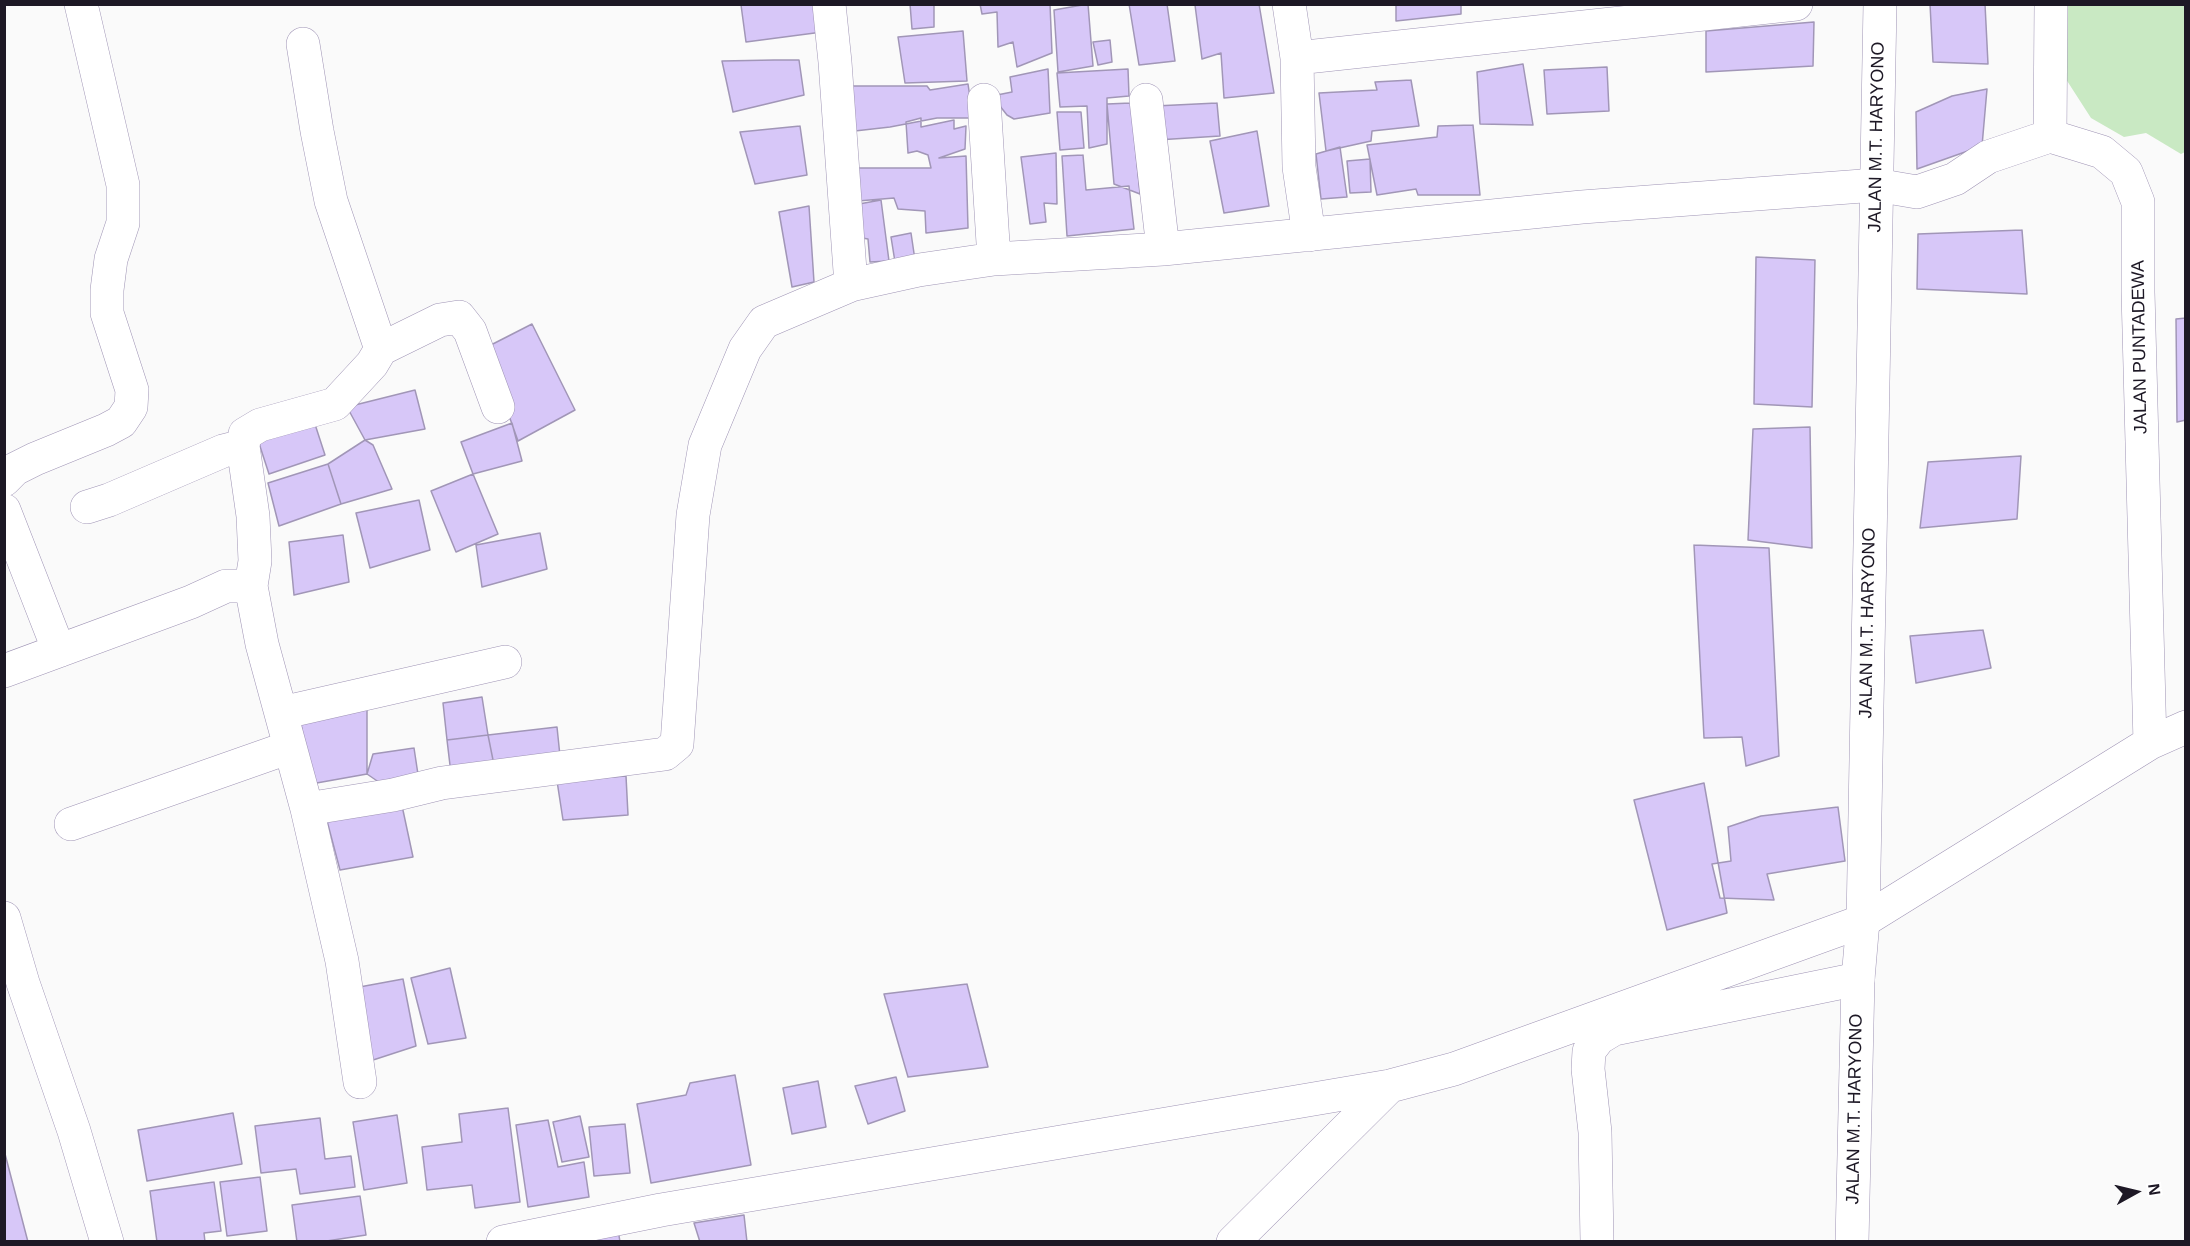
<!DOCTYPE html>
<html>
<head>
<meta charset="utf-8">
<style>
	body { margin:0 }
	#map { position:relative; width:2190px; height:1246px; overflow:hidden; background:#fafafa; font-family:Helvetica,sans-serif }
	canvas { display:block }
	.frame { position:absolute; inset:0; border:6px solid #1d1825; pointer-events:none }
	.north { position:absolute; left:2106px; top:1162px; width:60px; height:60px; -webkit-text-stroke:4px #fff; paint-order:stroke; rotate:82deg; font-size:16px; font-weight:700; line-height:24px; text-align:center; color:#1d1825 }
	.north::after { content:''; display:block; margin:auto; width:21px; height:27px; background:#1d1825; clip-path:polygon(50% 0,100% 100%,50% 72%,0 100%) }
</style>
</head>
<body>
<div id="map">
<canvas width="2190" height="1246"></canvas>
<div class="frame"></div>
<div class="north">N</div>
</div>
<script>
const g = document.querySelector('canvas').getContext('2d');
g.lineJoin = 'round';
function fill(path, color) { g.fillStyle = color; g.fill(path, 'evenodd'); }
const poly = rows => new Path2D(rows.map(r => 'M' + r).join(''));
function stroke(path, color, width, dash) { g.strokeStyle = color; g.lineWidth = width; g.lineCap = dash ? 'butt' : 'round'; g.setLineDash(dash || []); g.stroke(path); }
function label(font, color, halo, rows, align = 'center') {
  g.font = font + ' Helvetica,sans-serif'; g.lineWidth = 4.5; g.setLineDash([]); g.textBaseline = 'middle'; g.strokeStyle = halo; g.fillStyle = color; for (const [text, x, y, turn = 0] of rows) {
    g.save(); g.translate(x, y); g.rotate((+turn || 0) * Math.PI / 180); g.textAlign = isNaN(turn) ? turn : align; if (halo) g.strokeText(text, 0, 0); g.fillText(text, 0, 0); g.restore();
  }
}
const green = poly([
	[2060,5,2185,5,2185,152,2181,154,2146,133,2124,137,2091,118,2062,73]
]);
const building = poly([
	[827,4,830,31,746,42,741,5,827,4],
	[910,4,934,4,934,27,912,29,910,4],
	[980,4,1050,4,1052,53,1017,67,1013,42,998,47,997,12,982,14,980,4],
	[1088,4,1093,66,1058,72,1054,10,1088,4],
	[1129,4,1167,4,1175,61,1139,65,1129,4],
	[1259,4,1274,93,1224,98,1221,53,1202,59,1195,5,1259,4],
	[1396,4,1461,4,1461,14,1396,21,1396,4],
	[1930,4,1985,4,1988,64,1933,62,1930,4],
	[1814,22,1813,66,1706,72,1706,31,1814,22],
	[963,31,967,81,905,83,898,37,963,31],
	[1110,40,1112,62,1098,65,1093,42,1110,40],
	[774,60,799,60,804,95,733,112,722,61,774,60],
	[1523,64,1533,125,1480,124,1477,72,1523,64],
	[1607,67,1609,111,1547,114,1544,70,1607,67],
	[1048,69,1050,113,1014,119,1007,115,992,96,1012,92,1010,77,1048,69],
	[1128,69,1129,96,1107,98,1107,144,1089,148,1087,106,1060,107,1057,73,1128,69],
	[1411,80,1419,126,1372,131,1371,141,1326,151,1319,93,1377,90,1375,82,1411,80],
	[968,84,973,118,937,118,890,127,846,132,834,86,927,86,930,90,968,84],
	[1987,89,1982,146,1917,169,1916,112,1952,96,1987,89],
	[1131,103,1140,194,1114,184,1107,104,1131,103],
	[1217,103,1220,136,1157,140,1155,106,1217,103],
	[1057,112,1081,112,1084,148,1060,150,1057,112],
	[921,118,921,127,954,120,954,129,966,126,965,149,939,158,966,156,968,228,926,233,925,211,898,209,894,198,858,201,855,168,931,168,928,155,917,151,908,153,906,122,921,118],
	[1473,125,1480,195,1418,195,1416,189,1377,195,1367,145,1437,137,1438,126,1473,125],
	[800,126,807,175,755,184,740,132,800,126],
	[1257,131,1269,206,1224,213,1210,141,1257,131],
	[1340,147,1347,197,1321,199,1316,154,1340,147],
	[1056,153,1057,204,1044,203,1046,222,1030,224,1021,157,1056,153],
	[1083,155,1086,190,1129,186,1134,229,1067,236,1062,156,1083,155],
	[1370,159,1371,192,1350,193,1347,161,1370,159],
	[881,200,889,261,870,262,868,239,851,236,859,204,881,200],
	[809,206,814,282,792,287,779,212,809,206],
	[2022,230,2027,294,1917,289,1918,234,2022,230],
	[911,233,915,260,895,262,891,237,911,233],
	[1756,257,1815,260,1812,407,1754,404,1756,257],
	[2186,318,2186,420,2177,422,2176,319,2186,318],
	[532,324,575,410,518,441,485,348,532,324],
	[415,390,425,429,365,440,347,407,415,390],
	[312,415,325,455,269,474,256,434,312,415],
	[512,423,522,461,473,474,461,442,512,423],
	[1810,427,1812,548,1748,540,1753,429,1810,427],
	[365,440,373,445,392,489,341,504,328,464,365,440],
	[2021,456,2017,519,1920,528,1928,462,2021,456],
	[328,464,341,504,279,526,268,483,328,464],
	[473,474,498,534,456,552,431,491,473,474],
	[419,500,430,550,370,568,356,513,419,500],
	[540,533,547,569,482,587,476,545,540,533],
	[343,535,349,582,294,595,289,542,343,535],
	[1694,545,1769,548,1779,756,1746,766,1742,737,1704,738,1694,545],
	[1983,630,1991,668,1916,683,1910,636,1983,630],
	[482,697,488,735,447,740,443,703,482,697],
	[367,707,367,774,311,784,300,718,367,707],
	[557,727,560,756,494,765,488,735,557,727],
	[488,735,494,765,452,782,447,740,488,735],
	[414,748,419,781,386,787,367,774,373,754,414,748],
	[626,776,628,815,563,820,557,781,626,776],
	[1704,783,1727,913,1667,930,1634,800,1704,783],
	[401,801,413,857,340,870,326,817,401,801],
	[1838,807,1845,861,1767,874,1774,900,1720,898,1712,864,1731,861,1728,827,1761,816,1838,807],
	[450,968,466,1038,428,1044,411,978,450,968],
	[403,979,416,1046,367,1062,354,988,403,979],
	[967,984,988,1067,908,1077,884,994,967,984],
	[735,1075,751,1165,651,1183,637,1104,686,1095,690,1083,735,1075],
	[896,1077,905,1111,868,1124,855,1086,896,1077],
	[818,1081,826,1127,792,1134,783,1088,818,1081],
	[508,1108,520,1202,475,1208,472,1185,427,1190,422,1147,462,1142,459,1114,508,1108],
	[233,1113,242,1164,147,1181,138,1130,233,1113],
	[397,1115,407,1183,364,1190,353,1122,397,1115],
	[580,1116,589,1157,562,1162,553,1122,580,1116],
	[320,1118,325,1159,351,1156,355,1187,300,1194,296,1169,261,1173,255,1126,320,1118],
	[548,1120,558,1167,584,1162,589,1197,528,1207,516,1125,548,1120],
	[625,1124,630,1173,594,1176,589,1127,625,1124],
	[4,1150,28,1242,4,1242,4,1150],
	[260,1177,267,1231,227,1236,220,1182,260,1177],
	[214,1182,221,1231,204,1233,205,1242,157,1242,150,1191,214,1182],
	[360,1196,366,1235,320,1242,297,1242,292,1205,360,1196],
	[744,1215,747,1242,700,1242,694,1223,744,1215],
	[618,1229,620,1242,594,1242,592,1232,618,1229]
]);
const minor = poly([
	[829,4,835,62,851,285],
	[1289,4,1297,58],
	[303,44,317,131,331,201,381,349],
	[984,100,994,259],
	[1146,100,1163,249],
	[2050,136,2102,152,2126,172,2138,202,2138,292,2150,743],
	[2050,136,2051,4],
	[1309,235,1299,167,1297,58,1796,4],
	[243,446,253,516,255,561,251,586],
	[4,480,15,469,35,459,106,430,121,422,131,407,132,390,107,313,107,290,111,259,123,223,123,185,81,4],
	[87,507,109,500,223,451,243,446,245,434,260,425,335,404,372,364,381,349,440,320,459,317,470,331,498,407],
	[4,510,59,651],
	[4,671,191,602,226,586,251,586,262,644,307,809,342,961,360,1082],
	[281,713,505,662],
	[307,809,393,795,442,783,665,754,677,744,693,515,705,445,745,349,764,322,851,285,919,270,994,259,1163,249,1582,207,1876,185,1917,192,1955,179,1988,157,2050,136],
	[71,824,290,747],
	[4,918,23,983,74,1131,107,1242],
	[503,1242,661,1210,1390,1086,1454,1069,1863,921,2150,743,2186,727],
	[1233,1242,1390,1086],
	[1597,1242,1595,1132,1588,1069,1589,1051,1599,1038,1614,1029,1858,979]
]);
const major = poly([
	[1852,1242,1858,979,1863,921,1880,4]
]);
const streetNames = [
	["JALAN M.T. HARYONO",1877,137,-89],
	["JALAN PUNTADEWA",2140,347,-91],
	["JALAN M.T. HARYONO",1868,623,-89],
	["JALAN M.T. HARYONO",1855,1109,-89]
];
fill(green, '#c9e9c3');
fill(building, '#d7c7f8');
stroke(building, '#a196b7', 1.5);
stroke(minor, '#9f94b5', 34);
stroke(major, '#9f94b5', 34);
stroke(minor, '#fff', 33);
stroke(major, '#fff', 33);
label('18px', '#1d1825', '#fff', streetNames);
</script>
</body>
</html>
